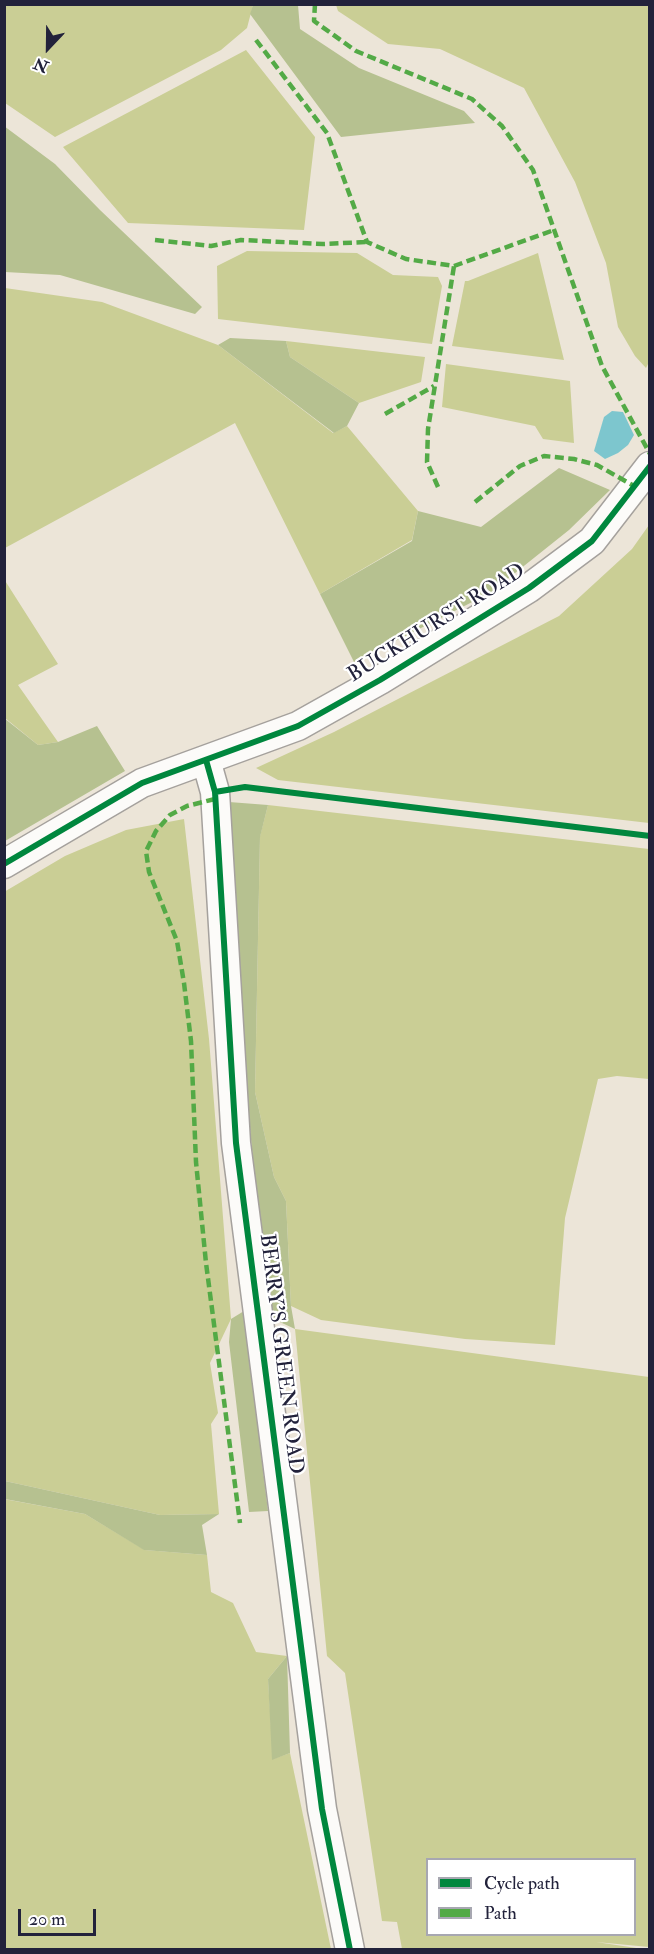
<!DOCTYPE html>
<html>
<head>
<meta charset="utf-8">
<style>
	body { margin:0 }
	#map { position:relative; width:654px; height:1954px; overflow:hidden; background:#ece5d8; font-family:"IM FELL Double Pica",serif }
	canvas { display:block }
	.frame { position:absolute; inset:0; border:6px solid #22223b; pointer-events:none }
	.legend { position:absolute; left:426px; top:1858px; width:210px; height:78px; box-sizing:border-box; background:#fff; border:2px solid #a7a7b1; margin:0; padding:8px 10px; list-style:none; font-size:18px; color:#22223b }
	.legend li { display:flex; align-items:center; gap:12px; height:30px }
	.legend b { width:30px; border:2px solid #a7a7b1 }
	.north { position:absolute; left:18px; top:18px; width:60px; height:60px; -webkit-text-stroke:4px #fff; paint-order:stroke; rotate:202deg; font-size:16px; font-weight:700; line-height:24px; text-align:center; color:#22223b }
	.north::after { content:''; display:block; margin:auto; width:21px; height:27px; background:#22223b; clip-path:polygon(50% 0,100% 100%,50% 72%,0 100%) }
	.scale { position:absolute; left:18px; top:1909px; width:78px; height:27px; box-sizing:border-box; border:3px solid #22223b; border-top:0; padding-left:8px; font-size:18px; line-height:21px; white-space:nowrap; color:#22223b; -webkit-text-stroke:4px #fff; paint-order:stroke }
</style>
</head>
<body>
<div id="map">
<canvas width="654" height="1954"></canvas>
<div class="frame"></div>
<ul class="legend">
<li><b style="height:8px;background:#00873e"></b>Cycle path</li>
<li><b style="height:8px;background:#53aa46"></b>Path</li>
</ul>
<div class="north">N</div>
<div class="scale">20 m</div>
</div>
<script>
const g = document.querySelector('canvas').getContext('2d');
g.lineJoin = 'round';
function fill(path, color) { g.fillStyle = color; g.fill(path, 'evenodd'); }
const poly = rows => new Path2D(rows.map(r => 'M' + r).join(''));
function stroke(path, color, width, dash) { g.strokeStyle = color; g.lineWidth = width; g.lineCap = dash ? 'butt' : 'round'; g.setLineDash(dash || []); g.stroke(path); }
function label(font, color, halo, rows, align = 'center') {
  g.font = font + ' "IM FELL Double Pica",serif'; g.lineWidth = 4.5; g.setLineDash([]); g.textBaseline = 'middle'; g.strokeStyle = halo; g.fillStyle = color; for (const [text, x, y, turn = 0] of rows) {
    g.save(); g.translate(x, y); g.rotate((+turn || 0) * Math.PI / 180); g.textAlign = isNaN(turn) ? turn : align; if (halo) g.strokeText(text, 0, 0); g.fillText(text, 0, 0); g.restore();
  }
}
const green = poly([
	[4,5,5,4,253,5,247,28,221,50,55,137,5,103],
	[336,5,649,5,650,360,646,368,635,356,618,327,606,263,575,182,524,88,440,49,388,44,338,11],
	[246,50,315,137,304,230,128,223,63,147],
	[247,251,357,253,393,275,438,277,442,286,432,344,218,319,217,266],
	[538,253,564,360,452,346,465,281,468,281],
	[5,288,102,302,218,345,333,433,347,426,418,511,412,540,320,594,235,423,5,548],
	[286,341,425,357,421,382,359,403,290,357],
	[446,364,570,381,574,443,543,439,535,426,442,407],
	[649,525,649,823,278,780,256,768,334,732,559,616,632,549],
	[4,579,58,664,18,685,58,742,38,745,5,718],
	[268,805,649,849,649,1079,617,1076,598,1079,565,1218,555,1345,465,1339,321,1320,291,1306,286,1201,274,1177,255,1092,260,836],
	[184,819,209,1039,231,1319,210,1363,218,1413,211,1424,219,1514,160,1515,5,1481,4,892,65,856,126,830],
	[295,1329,649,1377,649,1947,596,1942,643,1949,402,1949,397,1922,382,1921,345,1673,327,1656],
	[428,1860,634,1860,634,1934,428,1934],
	[4,1499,85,1514,145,1550,207,1555,211,1592,233,1603,256,1652,287,1656,268,1679,273,1759,290,1753,331,1949,5,1949]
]);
const forest = poly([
	[253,5,298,5,300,29,359,68,464,111,475,123,341,137,250,14],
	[4,126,55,164,100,210,202,307,195,314,60,275,5,272],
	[230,338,286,341,290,357,359,403,347,426,334,433,218,345],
	[559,468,610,490,569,530,490,593,354,662,320,594,412,541,418,511,481,527],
	[4,718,38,745,58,742,97,726,125,771,5,841],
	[229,802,268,805,260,837,255,1092,274,1177,286,1201,291,1306,295,1329,269,1317,246,1090],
	[244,1311,268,1511,249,1512,229,1342,231,1319],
	[5,1481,160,1515,219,1514,202,1525,207,1555,144,1550,85,1514,5,1499],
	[287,1656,290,1753,272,1760,268,1679]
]);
const water = poly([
	[612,411,623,412,634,435,628,445,618,453,605,459,594,451,604,417]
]);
const minor = poly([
	[206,760,215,792,236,1143,322,1809,350,1950],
	[4,864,142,783,298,726,380,680,529,588,592,541,650,466]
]);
const quiet = poly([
	[315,4,314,21,356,51,472,99,502,126,533,170,602,366,650,454],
	[256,40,327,133,367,242,406,259,454,266,554,230],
	[155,240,211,246,241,240,323,244,367,242],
	[385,414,434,386],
	[438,487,427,462,428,429,454,266],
	[475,502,520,466,544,456,574,459,597,465,634,486],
	[215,799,187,806,170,815,156,831,146,851,149,872,177,941,184,983,191,1041,196,1162,206,1263,240,1523]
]);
const cycleway = poly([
	[206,760,215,792,236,1143,322,1809,350,1950],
	[215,792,245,787,650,836],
	[4,864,142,783,298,726,380,680,529,588,592,541,650,466]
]);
const streetNames = [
	["BUCKHURST ROAD",437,624,-32],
	["BERRY'S GREEN ROAD",280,1354,83]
];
fill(green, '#cace95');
fill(forest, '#b6c190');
fill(water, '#7dc6ce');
stroke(minor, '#a5a19d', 31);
stroke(minor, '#fcfbf9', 28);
stroke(quiet, '#53aa46', 4.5, [9, 4.5]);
stroke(cycleway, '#00873e', 6);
label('21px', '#22223b', '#fff', streetNames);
</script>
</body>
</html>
